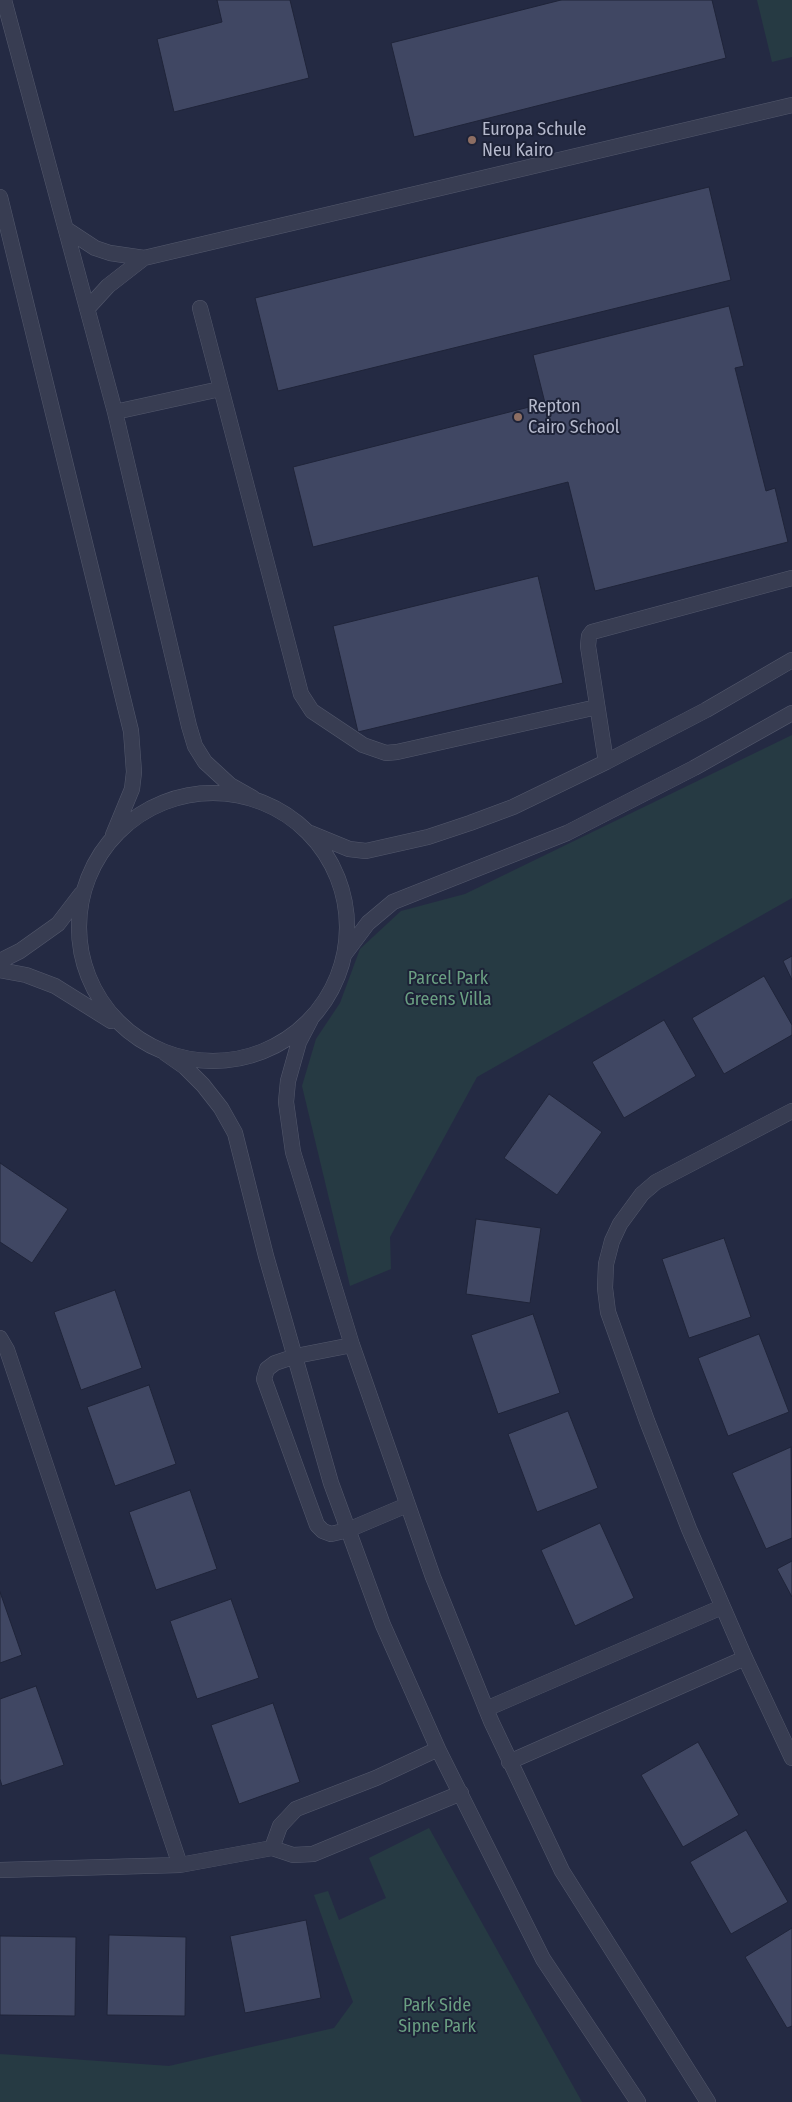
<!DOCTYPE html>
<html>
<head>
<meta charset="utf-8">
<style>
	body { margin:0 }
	canvas { display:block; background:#242a43 }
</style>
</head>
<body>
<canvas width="792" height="2102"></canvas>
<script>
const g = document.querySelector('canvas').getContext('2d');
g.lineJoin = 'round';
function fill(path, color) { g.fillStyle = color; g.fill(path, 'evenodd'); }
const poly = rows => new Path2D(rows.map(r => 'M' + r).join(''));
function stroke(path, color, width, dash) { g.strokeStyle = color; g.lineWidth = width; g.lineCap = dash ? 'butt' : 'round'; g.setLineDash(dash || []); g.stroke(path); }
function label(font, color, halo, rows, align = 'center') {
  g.font = font + ' "Fira Sans Condensed",sans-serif'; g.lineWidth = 4; g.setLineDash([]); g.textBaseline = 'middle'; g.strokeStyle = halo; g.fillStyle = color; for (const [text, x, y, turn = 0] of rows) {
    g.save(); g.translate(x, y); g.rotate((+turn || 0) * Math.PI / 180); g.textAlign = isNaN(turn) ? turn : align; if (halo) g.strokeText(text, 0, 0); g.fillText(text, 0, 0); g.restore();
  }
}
const green = poly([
	[757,0,792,0,792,57,772,62],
	[792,735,792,898,477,1077,390,1237,391,1269,350,1286,302,1086,316,1039,340,1003,360,949,401,911,465,894],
	[429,1828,582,2102,0,2102,0,2054,169,2066,334,2028,353,2002,314,1895,328,1891,339,1920,386,1898,369,1858]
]);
const building = poly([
	[217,0,290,0,309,78,174,112,157,39,222,22,217,0],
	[561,0,712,0,726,58,414,137,391,43,561,0],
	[709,187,731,280,278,391,255,298,709,187],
	[729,306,744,366,735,368,766,491,775,488,788,542,595,591,568,482,313,547,293,467,545,403,533,355,729,306],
	[538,576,563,683,358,732,333,626,538,576],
	[792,956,792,980,783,961,792,956],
	[764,976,792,1025,792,1035,724,1074,692,1018,764,976],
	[664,1020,696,1076,624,1118,592,1062,664,1020],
	[549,1094,602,1132,557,1195,504,1158,549,1094],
	[0,1163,68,1209,32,1263,0,1242,0,1163],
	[476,1219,541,1228,530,1303,466,1294,476,1219],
	[724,1238,751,1317,689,1338,662,1259,724,1238],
	[115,1290,142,1368,81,1390,54,1312,115,1290],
	[533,1314,560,1393,498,1414,471,1335,533,1314],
	[759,1334,789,1412,728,1436,698,1358,759,1334],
	[149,1385,176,1464,115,1486,87,1407,149,1385],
	[568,1411,598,1488,537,1512,508,1434,568,1411],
	[791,1447,792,1538,766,1549,732,1473,791,1447],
	[190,1490,217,1569,156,1590,129,1512,190,1490],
	[600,1523,634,1598,575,1626,541,1550,600,1523],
	[792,1561,792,1597,777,1569,792,1561],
	[0,1592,22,1655,0,1663,0,1592],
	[231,1599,259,1678,197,1699,170,1621,231,1599],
	[36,1686,64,1765,2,1786,0,1779,0,1699,36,1686],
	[273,1703,300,1782,239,1804,211,1725,273,1703],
	[698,1742,739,1815,683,1847,641,1775,698,1742],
	[746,1830,788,1902,731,1934,690,1862,746,1830],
	[306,1920,321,1998,245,2013,230,1936,306,1920],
	[792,1928,792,2026,787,2028,745,1957,792,1928],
	[109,1935,186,1937,185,2016,107,2015,109,1935],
	[0,1936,76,1937,75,2016,0,2015,0,1936]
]);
const minor = poly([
	[4,0,115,412,189,726,195,746,205,762,230,785,253,798],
	[0,197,131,731,134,772,132,789,113,835],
	[66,229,95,248,110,253,144,258,792,105],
	[200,308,301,694,312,711,363,745,386,753,397,752,597,707],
	[87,309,108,286,144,258],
	[115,412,220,389],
	[606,762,588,646,589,636,592,632,792,578],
	'79 927a134 134 0 1 1 268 0a134 134 0 1 1-268 0Z',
	[310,833,349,849,366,851,428,837,470,823,513,807,606,762,706,710,792,660],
	[344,955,368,923,393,902,567,833,694,768,792,713],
	[0,961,20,951,58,924,81,894],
	[0,970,26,975,55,986,111,1021],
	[311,1019,299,1042,288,1081,286,1102,293,1152,352,1345,433,1577,491,1721,562,1871,708,2102],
	[165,1053,185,1067,203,1085,221,1108,235,1133,266,1256,331,1483,383,1625,438,1749,543,1959,638,2102],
	[792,1111,656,1182,642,1194,620,1224,612,1241,606,1264,605,1288,608,1312,647,1421,689,1529,745,1658,792,1758],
	[0,1338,7,1350,180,1865],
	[352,1345,296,1356,275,1363,267,1369,264,1379,317,1525,323,1531,331,1534,348,1530,407,1505],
	[486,1709,722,1607],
	[509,1762,745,1658],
	[272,1848,280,1826,296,1809,376,1778,438,1749],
	[0,1870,180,1865,272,1848,293,1855,313,1854,461,1793]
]);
const markers = [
	[472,140,5,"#8d6e63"],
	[518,417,5,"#8d6e63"]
];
const poiNames = [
	["Europa Schule",482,130],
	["Neu Kairo",482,151],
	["Repton",528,407],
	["Cairo School",528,428]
];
const parkNames = [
	["Parcel Park",448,979],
	["Greens Villa",448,1000],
	["Park Side",437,2006],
	["Sipne Park",437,2027]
];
fill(green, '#263a43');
fill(building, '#404763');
stroke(building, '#1f2439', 1);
stroke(minor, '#53586c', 16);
stroke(minor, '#383d52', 15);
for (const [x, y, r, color] of markers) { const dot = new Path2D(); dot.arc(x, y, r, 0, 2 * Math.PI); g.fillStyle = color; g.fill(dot); stroke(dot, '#1d2237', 2); }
label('18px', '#b5b9cc', '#1d2237', poiNames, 'left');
label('18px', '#6a9f82', '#1d2237', parkNames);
</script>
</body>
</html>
